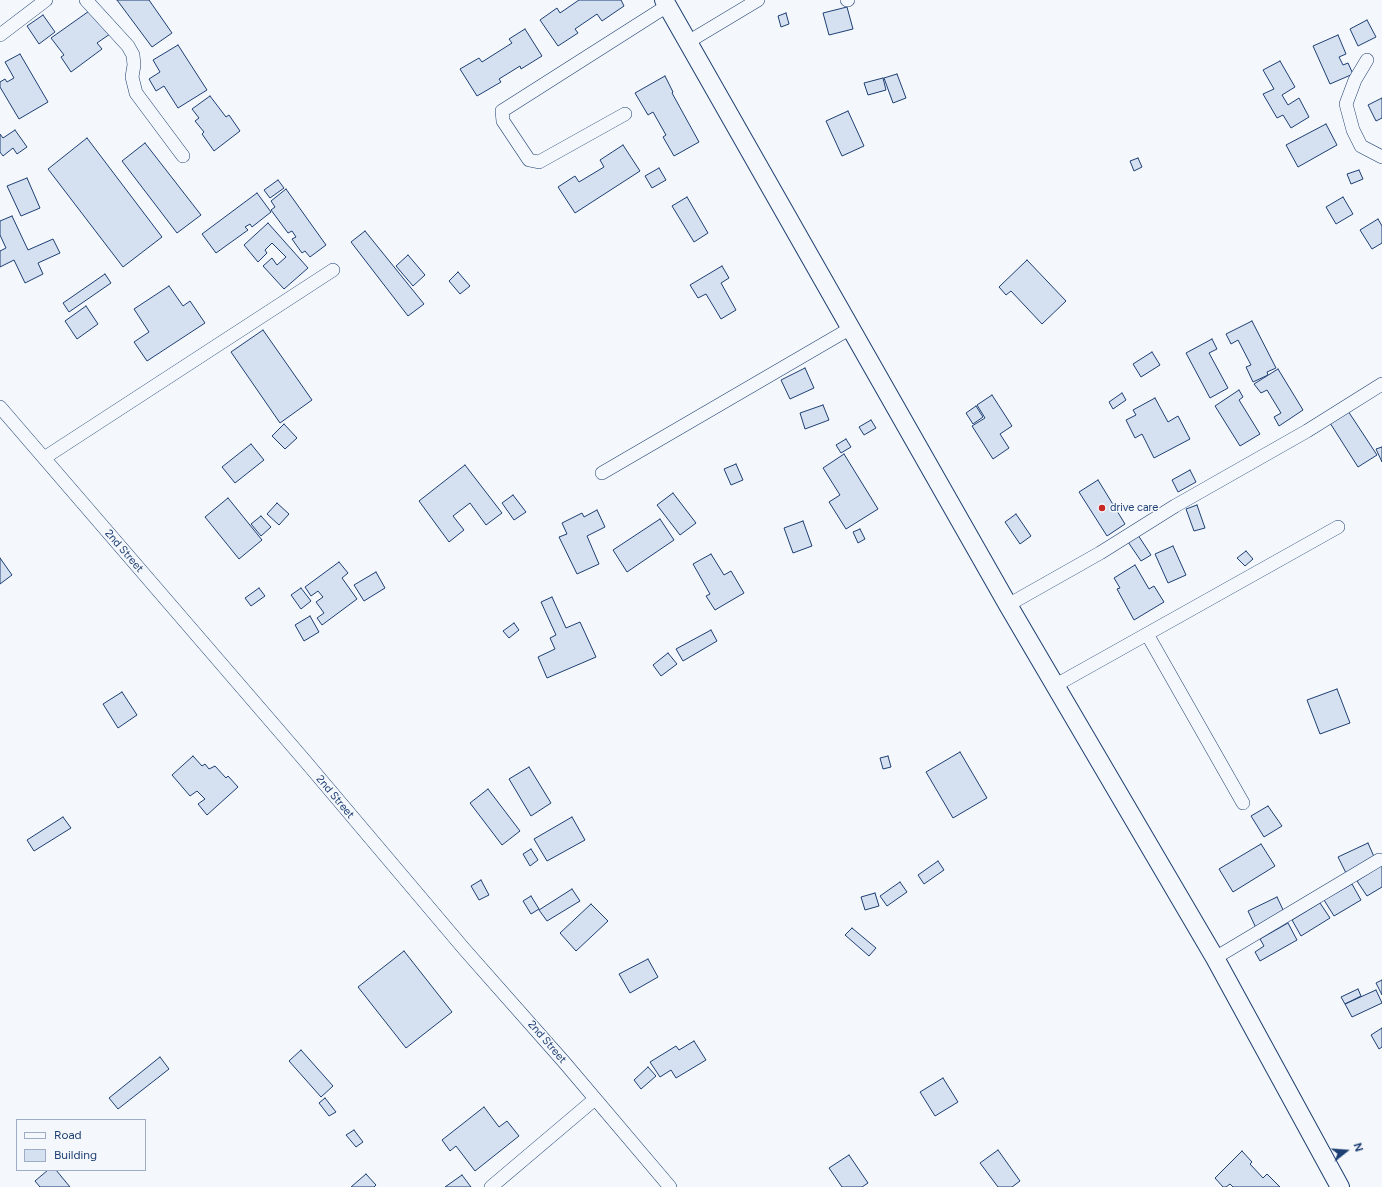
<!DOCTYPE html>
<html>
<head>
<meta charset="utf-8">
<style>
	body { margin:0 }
	#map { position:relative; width:1382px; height:1187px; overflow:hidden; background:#f4f7fb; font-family:Figtree,sans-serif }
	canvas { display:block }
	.legend { position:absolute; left:16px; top:1119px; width:130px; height:52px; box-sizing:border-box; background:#f4f7fb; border:1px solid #9eadc5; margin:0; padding:5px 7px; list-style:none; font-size:12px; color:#1d3f73 }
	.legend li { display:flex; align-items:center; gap:8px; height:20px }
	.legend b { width:20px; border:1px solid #9eadc5 }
	.north { position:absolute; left:1326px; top:1131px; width:40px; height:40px; -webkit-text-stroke:3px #f4f7fb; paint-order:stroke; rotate:73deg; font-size:11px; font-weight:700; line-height:16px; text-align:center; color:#1d3f73 }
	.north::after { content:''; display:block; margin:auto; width:14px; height:18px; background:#1d3f73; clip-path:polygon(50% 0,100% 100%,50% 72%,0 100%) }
</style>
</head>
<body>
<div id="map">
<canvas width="1382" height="1187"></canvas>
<ul class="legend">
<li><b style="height:5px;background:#f4f7fb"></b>Road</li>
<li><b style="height:11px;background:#d5e0f0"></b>Building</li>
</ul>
<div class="north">N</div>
</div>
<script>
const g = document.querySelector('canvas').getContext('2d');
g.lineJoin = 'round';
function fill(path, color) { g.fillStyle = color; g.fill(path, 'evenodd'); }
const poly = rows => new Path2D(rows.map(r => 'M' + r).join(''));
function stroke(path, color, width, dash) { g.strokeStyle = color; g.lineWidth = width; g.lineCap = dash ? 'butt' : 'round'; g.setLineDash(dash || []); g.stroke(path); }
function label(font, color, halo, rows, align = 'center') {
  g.font = font + ' Figtree,sans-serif'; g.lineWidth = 3; g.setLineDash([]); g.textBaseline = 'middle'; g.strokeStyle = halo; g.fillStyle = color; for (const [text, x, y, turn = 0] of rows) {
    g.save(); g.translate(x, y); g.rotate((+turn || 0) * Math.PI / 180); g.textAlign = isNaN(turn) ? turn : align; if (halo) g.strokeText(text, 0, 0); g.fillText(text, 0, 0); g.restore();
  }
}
const building = poly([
	[117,0,149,0,172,33,152,47,117,0],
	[579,0,621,0,624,6,602,21,597,14,575,29,578,33,558,46,540,20,557,8,560,13,579,0],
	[847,7,853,29,829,35,823,13,847,7],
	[92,9,110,34,97,43,102,49,71,72,61,57,64,55,51,38,92,9],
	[786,13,789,24,781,27,778,16,786,13],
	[43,15,55,32,39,44,27,26,43,15],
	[1367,20,1376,37,1358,46,1350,29,1367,20],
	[525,29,542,56,521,69,520,66,499,79,501,82,477,96,460,69,479,58,482,62,512,43,509,39,525,29],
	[1338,35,1346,54,1339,57,1343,65,1348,63,1353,74,1330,84,1313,46,1338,35],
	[178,45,207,90,178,108,164,86,156,91,149,79,160,72,153,60,178,45],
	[20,54,48,102,19,119,0,87,0,82,5,79,7,82,14,78,5,62,20,54],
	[1280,61,1295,87,1282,95,1288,105,1299,98,1309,117,1291,128,1283,115,1277,118,1263,94,1274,89,1263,70,1280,61],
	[897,74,906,98,893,103,884,78,897,74],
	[665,76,673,92,672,93,699,142,674,156,663,137,666,135,653,112,648,115,635,93,665,76],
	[883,78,886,90,868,95,864,83,883,78],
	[210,96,226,117,229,115,240,131,214,151,202,134,204,132,195,121,199,118,192,109,210,96],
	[1382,98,1382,118,1376,121,1368,105,1382,98],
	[848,111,864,146,842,156,826,121,848,111],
	[1326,124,1337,145,1298,167,1286,145,1326,124],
	[15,130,27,147,17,154,13,148,3,156,0,152,0,134,3,138,15,130],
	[87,138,162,237,123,267,48,169,87,138],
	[145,143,201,215,177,233,122,161,145,143],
	[623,145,640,171,575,213,558,187,575,176,579,182,604,167,600,160,623,145],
	[1138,158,1142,167,1134,171,1130,161,1138,158],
	[659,168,666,180,652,188,645,176,659,168],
	[1359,170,1363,179,1351,184,1347,174,1359,170],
	[27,178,40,208,21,216,7,186,27,178],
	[278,180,284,188,270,198,264,190,278,180],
	[286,189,326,245,310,257,305,251,302,253,292,239,296,237,292,231,288,233,271,210,275,207,271,201,286,189],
	[257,193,271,212,252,227,250,224,245,227,248,230,216,253,202,234,257,193],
	[687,197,708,233,694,242,672,206,687,197],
	[1343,197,1353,214,1336,224,1326,207,1343,197],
	[12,216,28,250,53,239,60,253,38,263,43,274,25,283,14,260,0,267,0,251,6,248,0,235,0,221,12,216],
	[1378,219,1382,226,1382,243,1372,249,1360,230,1378,219],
	[268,223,308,268,284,289,263,266,272,258,277,265,286,257,272,243,265,250,267,253,258,262,244,245,268,223],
	[365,231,424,304,408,316,351,242,365,231],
	[408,255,425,275,413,286,396,266,408,255],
	[1027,260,1066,301,1042,324,1011,291,1006,295,999,287,1027,260],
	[722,266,729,278,721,283,736,310,721,319,706,294,698,298,690,285,722,266],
	[458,272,470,286,460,294,449,281,458,272],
	[105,274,111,283,69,312,63,303,105,274],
	[169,286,183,306,190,301,205,323,147,361,134,342,149,332,134,309,169,286],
	[86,306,98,324,77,339,65,321,86,306],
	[1252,321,1276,368,1267,372,1268,375,1253,382,1246,367,1251,365,1238,340,1231,344,1226,334,1252,321],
	[263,330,312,400,280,423,231,352,263,330],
	[1212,339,1217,349,1209,353,1228,388,1210,398,1186,353,1212,339],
	[1152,352,1160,365,1141,377,1133,364,1152,352],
	[805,368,814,388,790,399,781,380,805,368],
	[1278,369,1303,410,1279,426,1274,417,1281,413,1267,390,1261,393,1254,384,1278,369],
	[1239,390,1243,397,1239,400,1260,434,1240,446,1215,406,1239,390],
	[1122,393,1126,400,1113,409,1109,402,1122,393],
	[992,395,1012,426,1000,434,1009,448,993,459,972,426,985,418,977,405,992,395],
	[1155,398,1168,422,1178,416,1190,439,1154,458,1142,434,1135,438,1126,420,1136,415,1133,410,1155,398],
	[823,405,829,420,805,429,800,413,823,405],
	[976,406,983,417,973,424,966,413,976,406],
	[1348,411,1377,455,1358,467,1330,423,1348,411],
	[871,420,876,428,864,435,859,427,871,420],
	[284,424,297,438,285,449,272,436,284,424],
	[846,439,851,447,841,453,836,445,846,439],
	[251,444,264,460,235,483,222,467,251,444],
	[1382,447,1382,462,1376,449,1382,447],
	[844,454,878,509,846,529,829,502,840,495,823,468,844,454],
	[736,464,743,480,731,485,724,469,736,464],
	[465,465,502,513,486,525,470,503,453,516,464,530,449,542,419,501,465,465],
	[1190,470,1196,482,1178,492,1172,480,1190,470],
	[1098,480,1125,524,1107,536,1079,492,1098,480],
	[673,493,696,523,680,535,657,505,673,493],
	[513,495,526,512,514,520,502,503,513,495],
	[228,498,262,540,239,559,205,517,228,498],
	[277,503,289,514,279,525,267,514,277,503],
	[1197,505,1205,528,1194,531,1186,509,1197,505],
	[597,510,605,527,587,536,599,564,577,574,559,537,567,534,562,523,582,513,584,517,597,510],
	[1016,514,1031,536,1020,544,1005,522,1016,514],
	[261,516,271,527,261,536,251,524,261,516],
	[660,519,674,540,627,572,613,550,660,519],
	[803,521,812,546,793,553,784,528,803,521],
	[860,529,865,539,858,543,853,532,860,529],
	[1136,532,1151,555,1141,561,1126,539,1136,532],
	[1173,546,1186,575,1168,583,1155,554,1173,546],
	[1246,551,1253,559,1245,566,1237,558,1246,551],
	[711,554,724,575,731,571,744,593,715,610,706,596,710,594,693,564,711,554],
	[0,558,12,575,0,584,0,558],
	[339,562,348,573,342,578,357,599,322,625,317,618,324,613,316,602,323,597,318,591,311,596,305,587,339,562],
	[1135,565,1149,589,1154,586,1164,602,1134,620,1117,589,1120,588,1114,578,1135,565],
	[376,572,385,588,364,601,354,585,376,572],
	[259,588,265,596,251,606,245,598,259,588],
	[301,588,311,601,301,609,291,595,301,588],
	[552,597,566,628,580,622,596,657,547,678,538,657,555,649,550,638,556,635,541,602,552,597],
	[310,616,319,632,304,641,295,625,310,616],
	[514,623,519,630,509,638,503,631,514,623],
	[711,630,717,641,683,661,676,649,711,630],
	[668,653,677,664,661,676,653,665,668,653],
	[1337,689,1350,723,1320,734,1307,700,1337,689],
	[122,692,137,715,118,728,103,704,122,692],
	[960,752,987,798,953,818,926,772,960,752],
	[193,756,202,766,205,764,209,769,215,766,226,778,228,776,238,787,207,815,198,804,205,799,197,791,190,796,172,775,193,756],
	[888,756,891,767,883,769,880,758,888,756],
	[529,767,551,803,531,816,509,779,529,767],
	[488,789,520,831,502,845,470,803,488,789],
	[1268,806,1282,826,1264,837,1251,816,1268,806],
	[63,817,71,828,34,851,27,840,63,817],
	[572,817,585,840,547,861,534,839,572,817],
	[1368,843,1375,859,1346,873,1338,857,1368,843],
	[1261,844,1275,866,1233,892,1219,869,1261,844],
	[531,849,538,860,530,866,523,854,531,849],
	[938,861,944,870,924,884,918,875,938,861],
	[1382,865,1382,887,1367,896,1357,881,1382,865],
	[481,880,489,895,479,900,471,886,481,880],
	[900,882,907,892,887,906,880,896,900,882],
	[1352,884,1361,900,1334,916,1324,900,1352,884],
	[572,889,580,901,547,921,539,910,572,889],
	[875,893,879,906,865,910,861,897,875,893],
	[531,896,539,909,531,914,523,901,531,896],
	[1277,897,1285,914,1256,928,1248,911,1277,897],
	[1320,903,1330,918,1301,936,1292,920,1320,903],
	[591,904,608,921,576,951,560,933,591,904],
	[1288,923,1297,940,1260,961,1255,952,1264,946,1260,939,1288,923],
	[852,928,876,948,869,956,845,935,852,928],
	[404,951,452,1012,406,1048,358,987,404,951],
	[648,959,658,977,630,993,619,974,648,959],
	[1382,980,1382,995,1376,983,1382,980],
	[1358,989,1361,996,1345,1004,1341,997,1358,989],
	[1376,990,1382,1003,1352,1017,1345,1004,1376,990],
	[1382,1028,1382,1047,1379,1049,1371,1035,1382,1028],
	[694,1041,706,1060,676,1078,671,1070,660,1077,650,1062,676,1046,679,1050,694,1041],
	[301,1050,333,1086,321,1097,289,1061,301,1050],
	[160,1057,169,1069,118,1109,109,1098,160,1057],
	[648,1067,656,1076,641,1089,634,1080,648,1067],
	[943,1078,958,1102,935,1116,920,1092,943,1078],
	[325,1098,336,1112,329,1116,319,1103,325,1098],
	[484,1107,499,1127,507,1121,519,1136,475,1171,456,1146,450,1151,442,1140,484,1107],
	[354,1130,363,1142,356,1147,346,1135,354,1130],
	[998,1150,1020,1181,1012,1187,998,1187,980,1163,998,1150],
	[1242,1151,1252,1162,1250,1164,1263,1178,1267,1174,1280,1187,1233,1187,1230,1184,1226,1187,1223,1187,1215,1178,1242,1151],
	[849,1155,868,1183,862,1187,842,1187,829,1168,849,1155],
	[48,1170,56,1170,70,1187,40,1187,35,1181,48,1170],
	[366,1174,376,1185,374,1187,351,1187,366,1174],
	[462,1175,471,1187,445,1187,462,1175]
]);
const street = poly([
	[86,0,128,46,133,55,134,65,132,77,136,93,183,156],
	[847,0,848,0],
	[0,35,46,0],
	[688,42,758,0],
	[1367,60,1355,80,1346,104,1353,130,1361,146,1382,157],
	[625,114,539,162,529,160,503,121,502,111,667,6],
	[0,407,306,762,465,950,564,1062,670,1187],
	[44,458,333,270],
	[602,473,851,328],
	[1008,605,1100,553,1175,506,1307,431,1382,384],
	[1147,634,1243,803],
	[1056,685,1338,527],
	[1215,958,1379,860],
	[491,1187,595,1099]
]);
const secondary = poly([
	[664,0,1008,605,1215,958,1340,1187]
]);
const markers = [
	[1102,508,4,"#c62828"]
];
const poiNames = [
	["drive care",1110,508]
];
const streetNames = [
	["2nd Street",124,551,49],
	["2nd Street",335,797,50],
	["2nd Street",547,1042,49]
];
fill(building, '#d5e0f0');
stroke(building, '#1d3f73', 1);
stroke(street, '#1d3f73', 14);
stroke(secondary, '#1d3f73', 20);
stroke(street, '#f4f7fb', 13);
stroke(secondary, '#f4f7fb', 18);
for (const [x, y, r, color] of markers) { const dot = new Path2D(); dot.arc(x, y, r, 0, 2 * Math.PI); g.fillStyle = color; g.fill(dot); stroke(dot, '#f4f7fb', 1.5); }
label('11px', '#1d3f73', '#f4f7fb', poiNames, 'left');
label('11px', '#1d3f73', '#f4f7fb', streetNames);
</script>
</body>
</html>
